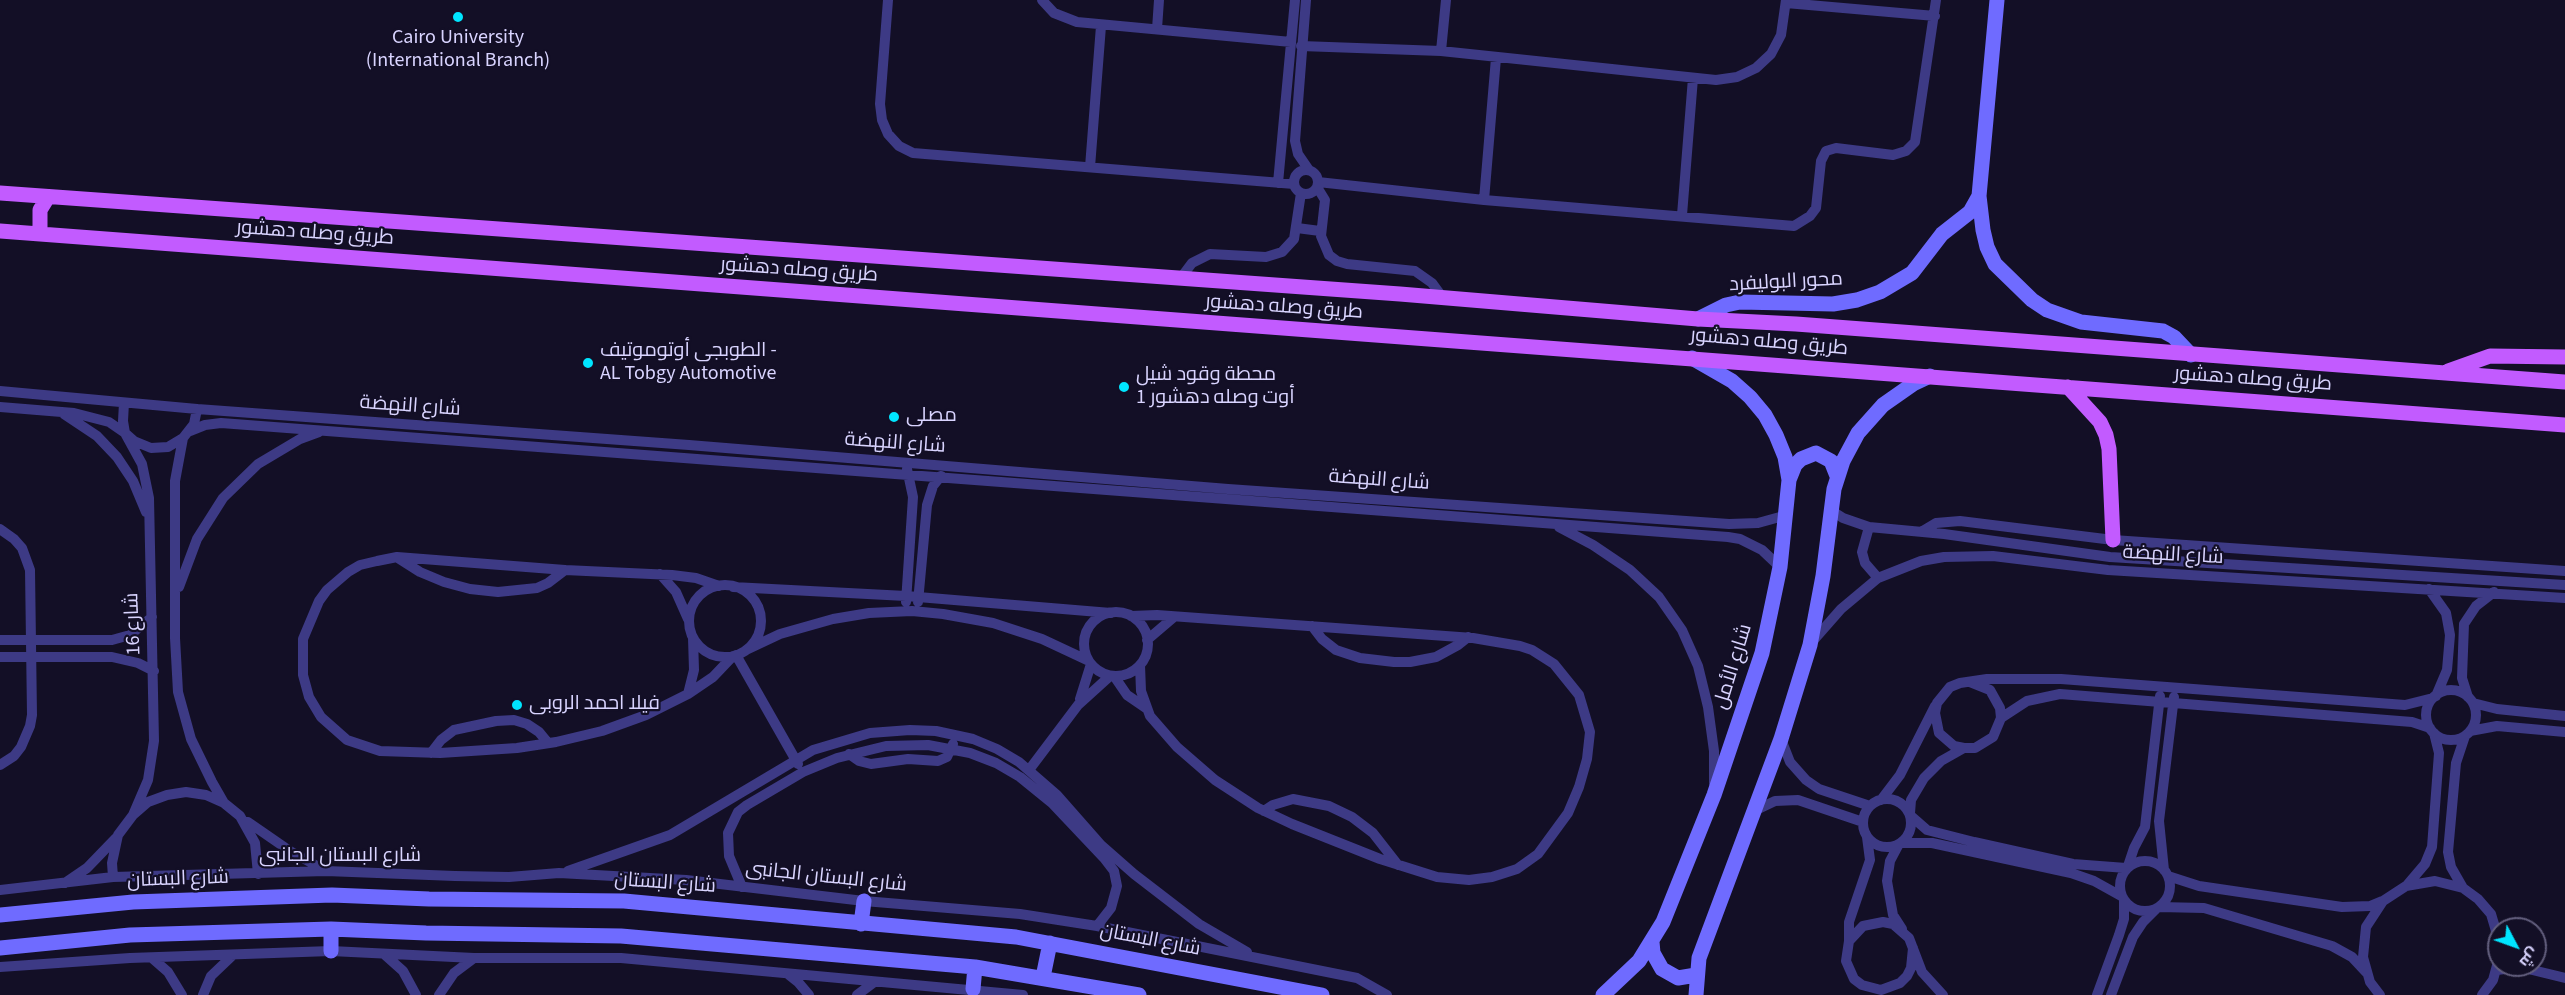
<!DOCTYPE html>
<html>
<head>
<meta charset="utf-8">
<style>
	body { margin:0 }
	#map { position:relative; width:2565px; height:995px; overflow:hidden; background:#130f26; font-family:"Source Sans 3",Cairo,sans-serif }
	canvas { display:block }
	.north { position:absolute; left:2487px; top:917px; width:60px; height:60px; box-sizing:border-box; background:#130f26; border:2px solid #625e7d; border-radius:50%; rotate:131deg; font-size:16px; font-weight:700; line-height:24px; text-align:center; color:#d9d4ff }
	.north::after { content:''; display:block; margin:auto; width:21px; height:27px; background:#00e5ff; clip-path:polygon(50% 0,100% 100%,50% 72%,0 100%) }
</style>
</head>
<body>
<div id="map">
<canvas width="2565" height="995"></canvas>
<div class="north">ش</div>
</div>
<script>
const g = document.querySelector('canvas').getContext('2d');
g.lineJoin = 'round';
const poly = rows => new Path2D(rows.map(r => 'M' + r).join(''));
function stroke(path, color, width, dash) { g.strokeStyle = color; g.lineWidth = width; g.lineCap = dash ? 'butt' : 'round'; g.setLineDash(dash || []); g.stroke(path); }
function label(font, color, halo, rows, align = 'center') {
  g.font = font + ' "Source Sans 3",Cairo,sans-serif'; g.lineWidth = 4.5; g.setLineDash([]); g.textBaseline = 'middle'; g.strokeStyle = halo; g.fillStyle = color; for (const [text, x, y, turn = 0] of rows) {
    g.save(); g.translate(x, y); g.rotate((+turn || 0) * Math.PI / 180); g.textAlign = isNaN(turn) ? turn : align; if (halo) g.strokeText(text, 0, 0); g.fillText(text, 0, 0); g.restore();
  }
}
const street = poly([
	[888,0,880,104,882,120,888,134,899,146,913,153,1294,184],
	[1042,0,1054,13,1077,22,1291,42],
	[1306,0,1295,141,1298,154,1309,170],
	[1786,3,1935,16],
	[1157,29,1159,0],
	[1301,46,1441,51,1716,80,1737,77,1756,68,1771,54,1781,35,1786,0],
	[1441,51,1446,0],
	[1090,167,1101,26],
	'1294 182a12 12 0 1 1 24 0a12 12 0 1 1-24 0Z',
	[1318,182,1484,200,1794,226,1810,216,1816,208,1821,161,1826,151,1836,148,1893,155,1906,151,1915,142,1936,0],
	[1278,183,1295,0],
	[1317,187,1325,200,1321,236,1329,255,1337,261,1347,264,1415,271,1432,283,1443,298],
	[1484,200,1496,58],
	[1682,215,1693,78],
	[1297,228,1320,231],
	[1180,279,1192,263,1210,254,1266,257,1282,252,1294,239,1301,193],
	[0,391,197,409,689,445,1228,489,1729,524,1758,523,1787,515],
	[124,403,123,421,125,433,134,441,151,448,168,447,183,438,194,424,197,409],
	[0,407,74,413,109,422,125,433,142,464,149,498,154,741,148,780,133,815],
	[64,414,97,436,117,457,133,481,146,512],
	[190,431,205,425,221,423,1728,537,1740,539,1762,550,1780,567],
	[183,438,175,481,175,638,178,692,191,739,212,782,224,803],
	[1832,511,1843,518,1869,527,1944,534,2110,557,2565,585],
	[1559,527,1593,545,1630,570,1659,597,1682,630,1698,666,1708,707,1714,751,1714,783],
	[1869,527,1862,552,1865,563,1878,578],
	[0,529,14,539,22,548,30,570,32,715,30,726,21,747,14,756,0,765],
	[1921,532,1936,523,1960,521,2113,540,2565,571],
	[398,558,420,572,444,582,470,589,498,592,537,588,548,583,565,570],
	[660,574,676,592,688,619],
	'689 621a36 36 0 1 1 72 0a36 36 0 1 1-72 0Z',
	[719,586,696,578,672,575,565,570,397,557,377,561,360,565,348,572,327,590,319,601,303,639,303,675,309,697,321,717,347,740,380,751,440,753,517,748,556,742,602,731,646,715,688,694,713,677,733,656],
	[179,587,197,539,223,498,258,464,300,439,319,432],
	[733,587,906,596,1111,613],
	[2429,589,2446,613,2450,635,2447,670,2436,696],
	[906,602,913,497,907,469],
	[918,602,927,505,933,486,941,476],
	'1084 644a32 32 0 1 1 64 0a32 32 0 1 1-64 0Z',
	[1131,616,1157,615,1473,638,1520,646,1532,650,1554,664,1579,695,1590,732,1587,759,1579,787,1568,813,1538,854,1517,869,1492,877,1469,880,1437,877,1380,859,1292,824,1258,808,1215,780,1177,747,1150,716,1141,691,1140,665],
	[1312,626,1322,639,1336,650,1360,658,1394,662,1410,662,1436,657,1458,645,1468,637],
	[0,640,112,640,130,635,152,617],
	[1147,640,1174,617],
	[1812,642,1841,609,1878,578,1921,561,1944,557,1993,556,2108,570,2565,598],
	[746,650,780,634,833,619,869,613,912,611,943,614,993,623,1042,639,1089,661],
	[736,655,798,764],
	[0,657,112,657,138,663,154,671],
	[1114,676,1127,695,1146,708],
	[1970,682,1990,690,2000,708,2001,718,1993,737,1975,748,1964,748,1954,746,1939,733,1935,713,1937,703,1950,687,1960,683,1987,679,2061,679,2405,705,2433,698],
	'2426 715a25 25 0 1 1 50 0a25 25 0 1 1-50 0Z',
	[688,694,694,670,693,638],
	[2468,697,2462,678,2464,624,2476,606,2494,592],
	[1080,699,1091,664],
	[2473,703,2497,709,2565,716],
	[2001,718,2027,701,2060,694,2412,722,2430,728],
	[2470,731,2497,726,2565,732],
	[1781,739,1790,762,1806,780,1819,789,1870,806],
	[431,753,441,740,454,730,496,721,514,720,527,724,539,732,548,743],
	[849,754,859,761,871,764,908,759,938,761,947,757,953,744],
	[1029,770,1078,705,1110,676],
	'1863 823a24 24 0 1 1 48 0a24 24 0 1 1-48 0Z',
	[1881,800,1900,775,1935,706],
	[1264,811,1273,805,1293,799,1329,806,1352,817,1373,833,1398,865],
	[1754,811,1775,801,1798,800,1863,822],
	[1910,813,1911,800,1924,778,1941,761,1964,748],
	[1911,816,1927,830,1974,842,2073,864,2126,868],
	[248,822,290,851,326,871],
	[1901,843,1932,843,2071,873,2094,881,2121,896],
	[1899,844,1890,861,1887,881,1893,915,1902,929],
	'2120 886a25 25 0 1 1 50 0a25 25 0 1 1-50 0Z',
	[2128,866,2134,848,2145,827,2160,696],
	[2164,870,2159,821,2174,697],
	[568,871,670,835,813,750,870,733,910,730,936,731,973,739,997,749,1019,762,1057,795,1101,845,1134,874,1199,924,1247,952],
	[2168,876,2199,886,2342,907,2370,906,2382,901],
	[113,877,112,863,118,835,133,815,148,802,167,795,186,792,206,795,224,803,240,816,255,843,258,874],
	[65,883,87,868,116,838],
	[2408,884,2425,864,2432,847,2439,753,2434,733],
	[742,887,729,856,728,833,738,812,747,805,803,772,837,758,886,746,928,745,970,753,996,763,1020,777,1052,803,1104,858,1114,871,1117,886,1111,908,1097,926],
	[2463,888,2451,867,2448,852,2456,763,2465,736],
	[0,890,113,877,326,871,455,876,509,877,559,873,686,880,864,901,1020,914,1097,926,1357,978,1387,995],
	[2159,907,2204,908,2332,946,2352,957,2366,972],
	[1849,941,1849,922,1870,860,1867,837],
	[1913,948,1911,968,1907,976,1900,983,1881,990,1862,985,1854,979,1846,961,1849,941,1863,926,1883,922,1893,924,1909,938,1922,972,1943,995],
	[384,954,403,971,416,995],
	[152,958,168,972,182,995],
	[0,967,130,958,331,951,474,958,621,958,1023,995],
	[2497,970,2520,967,2565,978],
	[788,974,798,982,809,995],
	[203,995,211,976,232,956],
	[439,995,454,973,474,958],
	[857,995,873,983],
	[2097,995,2119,935,2124,919,2124,901],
	[2111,995,2133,937,2143,922,2156,909],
	[2380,995,2370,982,2363,957,2366,927,2383,901,2406,886,2435,881,2463,888,2478,899,2491,914,2499,941],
	[2482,995,2493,980,2499,958]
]);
const secondary = poly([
	[1997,0,1979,196,1983,230,1987,247,1995,264,2032,300,2047,310,2081,322,2163,331,2174,337,2191,355],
	[1698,319,1726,305,1740,302,1833,304,1857,300,1880,292,1912,273,1942,234,1970,212,1979,196],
	[1789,480,1795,465,1801,459,1816,453,1831,461,1837,476],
	[0,915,133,902,332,895,429,899,624,901,1016,937,1322,995],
	[861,924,864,901],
	[1652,942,1653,953,1662,969,1678,978,1696,975],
	[0,948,130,935,331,929,426,933,621,936,975,967,1139,995],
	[331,951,331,929],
	[1043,977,1050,943],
	[973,989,975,967],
	[1603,995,1639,961,1663,922,1714,795,1762,653,1780,567,1789,480,1785,457,1776,435,1765,415,1750,397,1732,381,1692,358],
	[1696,995,1699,958,1781,739,1810,645,1823,576,1834,489,1843,461,1858,433,1883,405,1913,384,1930,376]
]);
const primary = poly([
	[0,193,1400,294,1698,319,1796,324,2565,382],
	[0,231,2565,425],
	[40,234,40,210,48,197],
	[2448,371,2490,356,2565,357],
	[2068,387,2100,422,2106,435,2109,449,2113,540]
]);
const markers = [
	[458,17,6,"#00e5ff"],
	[588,363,6,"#00e5ff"],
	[1124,387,6,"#00e5ff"],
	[894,417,6,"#00e5ff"],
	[517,705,6,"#00e5ff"]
];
const poiNames = [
	["Cairo University",458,39,"center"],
	["(International Branch)",458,62,"center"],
	["الطوبجى أوتوموتيف -",600,352],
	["AL Tobgy Automotive",600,375],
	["محطة وقود شيل",1136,376],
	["أوت وصله دهشور 1",1136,399],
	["مصلى",906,417],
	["فيلا احمد الروبى",529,705]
];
const streetNames = [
	["طريق وصله دهشور",315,234,4],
	["طريق وصله دهشور",799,271,4],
	["محور البوليفرد",1786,283,-3],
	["طريق وصله دهشور",1284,308,4],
	["طريق وصله دهشور",1769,343,5],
	["طريق وصله دهشور",2253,380,4],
	["شارع النهضة",410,407,4],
	["شارع النهضة",895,444,4],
	["شارع النهضة",1379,481,4],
	["شارع النهضة",2173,556,3],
	["شارع 16",134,624,-92],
	["شارع الأمل",1734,667,-73],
	["شارع البستان الجانبى",340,857],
	["شارع البستان الجانبى",826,878,6],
	["شارع البستان",178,880,-2],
	["شارع البستان",665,884,4],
	["شارع البستان",1150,941,11]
];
stroke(street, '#3d3a85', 10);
stroke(secondary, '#6f6bff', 15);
stroke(primary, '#c25bff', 15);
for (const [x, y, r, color] of markers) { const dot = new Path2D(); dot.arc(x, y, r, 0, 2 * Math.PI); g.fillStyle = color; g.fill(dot); stroke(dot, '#130f26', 2); }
label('20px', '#d9d4ff', '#130f26', poiNames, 'left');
label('20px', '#d9d4ff', '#130f26', streetNames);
</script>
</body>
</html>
